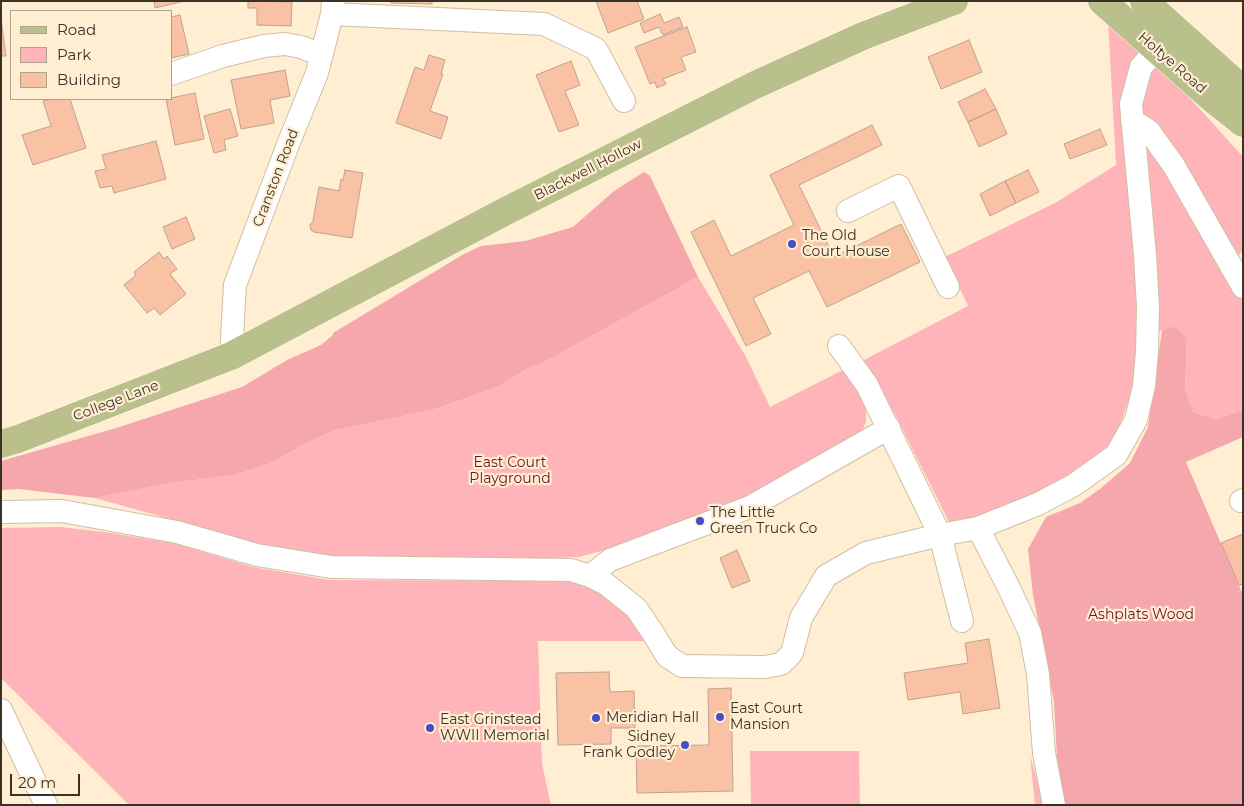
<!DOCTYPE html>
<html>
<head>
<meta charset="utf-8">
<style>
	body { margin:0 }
	#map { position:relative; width:1244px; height:806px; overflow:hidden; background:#ffeed2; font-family:Montserrat,sans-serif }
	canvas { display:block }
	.frame { position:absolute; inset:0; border:2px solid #383227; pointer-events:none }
	.legend { position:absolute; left:10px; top:10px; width:162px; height:90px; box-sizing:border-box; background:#ffeed2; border:1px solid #afa38e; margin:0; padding:6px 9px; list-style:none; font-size:15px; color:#383227 }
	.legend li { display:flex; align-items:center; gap:10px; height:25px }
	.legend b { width:25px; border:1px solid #afa38e }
	.scale { position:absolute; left:10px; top:774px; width:70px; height:22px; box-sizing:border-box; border:2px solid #383227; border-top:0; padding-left:6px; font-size:15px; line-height:18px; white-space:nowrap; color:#383227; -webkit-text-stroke:4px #ffeed2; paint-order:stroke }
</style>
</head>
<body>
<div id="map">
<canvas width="1244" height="806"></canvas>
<div class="frame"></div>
<ul class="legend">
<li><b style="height:6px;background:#bac08c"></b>Road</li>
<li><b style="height:14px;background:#feb4b8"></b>Park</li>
<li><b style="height:14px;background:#f9c2a5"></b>Building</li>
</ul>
<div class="scale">20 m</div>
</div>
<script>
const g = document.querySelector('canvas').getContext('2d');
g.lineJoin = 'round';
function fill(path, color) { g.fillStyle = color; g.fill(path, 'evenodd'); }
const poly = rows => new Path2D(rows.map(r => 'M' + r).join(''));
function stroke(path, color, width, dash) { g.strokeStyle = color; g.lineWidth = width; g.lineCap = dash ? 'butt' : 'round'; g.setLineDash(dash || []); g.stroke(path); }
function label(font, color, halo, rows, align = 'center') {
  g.font = font + ' Montserrat,sans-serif'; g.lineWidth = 4.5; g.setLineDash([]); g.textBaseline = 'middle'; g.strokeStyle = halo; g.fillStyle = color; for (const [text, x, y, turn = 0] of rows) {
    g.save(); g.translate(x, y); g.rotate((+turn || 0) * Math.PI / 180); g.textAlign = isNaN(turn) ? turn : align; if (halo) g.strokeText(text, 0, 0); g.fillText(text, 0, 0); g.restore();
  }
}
const green = poly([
	[1108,20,1148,51,1243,157,1243,250,1227,272,1243,303,1243,410,1216,419,1193,412,1185,392,1187,337,1174,326,1139,338,1134,385,1121,422,1110,444,1071,475,1033,495,974,518,949,522,895,414,862,361,968,306,945,257,1055,203,1116,165],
	[698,277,746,357,770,407,843,370,856,389,866,409,866,421,862,432,840,446,744,497,628,544,579,557,533,559,332,556,259,544,95,498,171,483,235,475,274,462,304,444,336,430,432,410,498,387,530,367,541,364],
	[60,527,104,532,173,543,253,567,329,580,571,581,602,591,627,613,645,633,644,641,538,641,542,764,551,805,129,805,1,678,1,528],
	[750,751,859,751,860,805,751,805],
	[1030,756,1044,805,1035,805]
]);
const forest = poly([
	[644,172,650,176,698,277,541,364,530,367,498,387,432,410,336,430,304,444,274,462,235,475,171,483,95,498,19,489,1,490,1,461,116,428,242,387,287,360,321,345,333,335,333,333,464,254,481,246,525,241,573,227,614,191],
	[1174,326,1187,337,1185,391,1193,412,1216,419,1243,410,1243,437,1186,462,1243,595,1243,805,1064,805,1057,757,1054,702,1033,595,1028,549,1046,517,1080,503,1100,489,1130,463,1148,427,1162,330]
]);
const building = poly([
	[154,1,185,1,155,8,154,1],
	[248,1,292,2,291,26,257,25,257,8,248,8,248,1],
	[391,1,432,1,432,4,391,3,391,1],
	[596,1,637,1,644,19,608,33,596,1],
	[660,14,664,23,679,17,683,27,663,35,659,27,644,33,640,23,660,14],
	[180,15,189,54,171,58,171,17,180,15],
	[1,19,6,56,1,56,1,19],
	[687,27,696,52,681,57,686,70,663,79,666,84,657,88,655,82,650,84,635,47,687,27],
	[969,40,982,72,941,89,928,57,969,40],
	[429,55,445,60,441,74,443,74,430,111,448,117,441,139,396,123,415,67,424,70,429,55],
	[571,61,580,85,565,91,579,125,559,132,536,75,571,61],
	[285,70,290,96,270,100,274,123,241,129,231,80,285,70],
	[985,89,996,109,968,122,958,102,985,89],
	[195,93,204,139,175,145,166,99,195,93],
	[52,99,70,99,86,148,33,165,22,135,51,126,43,101,52,99],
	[230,109,238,136,224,140,226,150,214,153,204,116,230,109],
	[996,109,1007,134,979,147,968,122,996,109],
	[872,125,882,145,799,185,834,257,901,224,920,262,827,307,809,271,753,298,771,334,746,346,691,232,714,220,731,256,794,225,770,175,872,125],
	[1100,129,1107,145,1070,159,1064,144,1100,129],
	[156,141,166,179,114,193,112,186,100,188,95,171,106,169,102,155,156,141],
	[345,170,363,173,352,238,314,232,311,230,310,225,313,221,319,187,339,191,341,179,343,180,345,170],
	[1028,170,1039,192,1016,203,1005,181,1028,170],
	[1005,181,1016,203,990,216,980,194,1005,181],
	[186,217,195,239,172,249,163,227,186,217],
	[159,252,164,259,167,256,177,269,170,274,186,294,160,315,154,308,147,313,124,285,136,275,134,272,159,252],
	[1243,534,1243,584,1239,585,1221,543,1243,534],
	[737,550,750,581,732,588,720,558,737,550],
	[989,639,1000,708,963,714,960,692,908,700,904,673,968,663,965,643,989,639],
	[609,672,610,692,634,691,635,728,611,728,611,744,558,745,556,673,609,672],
	[731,688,733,791,637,793,636,746,709,745,708,689,731,688]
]);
const minor = poly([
	[332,14,544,24,596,49,624,101],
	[171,74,223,56,264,46,285,44,301,47,321,55],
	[1132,120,1149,131,1174,166,1243,287],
	[848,211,899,186,948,287],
	[839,346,867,385,940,535,962,621],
	[231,356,235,285,289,142,317,73,332,14,333,1],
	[1241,501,1243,500],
	[1,512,62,511,177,532,257,555,331,567,571,570,590,576,606,584,636,608,653,633,667,656,682,666,765,667,781,664,792,653,801,618,826,576,866,553,940,535,978,528,1038,504,1074,485,1116,455,1136,420,1144,386,1147,352,1148,307,1145,255,1131,104,1141,67,1157,49,1173,46],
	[978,528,1009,588,1030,633,1038,674,1044,753,1054,805],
	[590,576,610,560,750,507,889,428],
	[1,710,46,805]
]);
const major = poly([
	[1102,1,1214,100,1243,123],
	[1144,1,1243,90],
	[1,444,18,439,231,356,504,212,755,85,863,36,954,1]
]);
const markers = [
	[792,244,5,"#464dc2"],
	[700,521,5,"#464dc2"],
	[720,717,5,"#464dc2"],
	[596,718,5,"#464dc2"],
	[430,728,5,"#464dc2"],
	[685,745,5,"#464dc2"]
];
const streetNames = [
	["Holtye Road",1172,63,41],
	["Blackwell Hollow",588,170,-27],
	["Cranston Road",276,178,-69],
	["College Lane",116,401,-21]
];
const poiNames = [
	["The Old",802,236],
	["Court House",802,252],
	["The Little",710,513],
	["Green Truck Co",710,529],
	["East Court",730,709],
	["Mansion",730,725],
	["Meridian Hall",606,718],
	["East Grinstead",440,720],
	["WWII Memorial",440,736],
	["Sidney",675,737,"right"],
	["Frank Godley",675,753,"right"]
];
const parkNames = [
	["East Court",510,463],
	["Playground",510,479],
	["Ashplats Wood",1141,615]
];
fill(green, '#feb4b8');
fill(forest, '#f6a7ac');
fill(building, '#f9c2a5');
stroke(building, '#bfa192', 1);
stroke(minor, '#cfbfa4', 24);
stroke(major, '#fff', 29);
stroke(minor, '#fff', 22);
stroke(major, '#bac08c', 28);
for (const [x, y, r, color] of markers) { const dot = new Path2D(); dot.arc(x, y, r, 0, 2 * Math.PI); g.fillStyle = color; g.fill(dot); stroke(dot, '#ffeed2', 2); }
label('14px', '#383227', '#ffeed2', streetNames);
label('14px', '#383227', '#ffeed2', poiNames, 'left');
label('14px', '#6d1326', '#ffeed2', parkNames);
</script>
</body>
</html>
